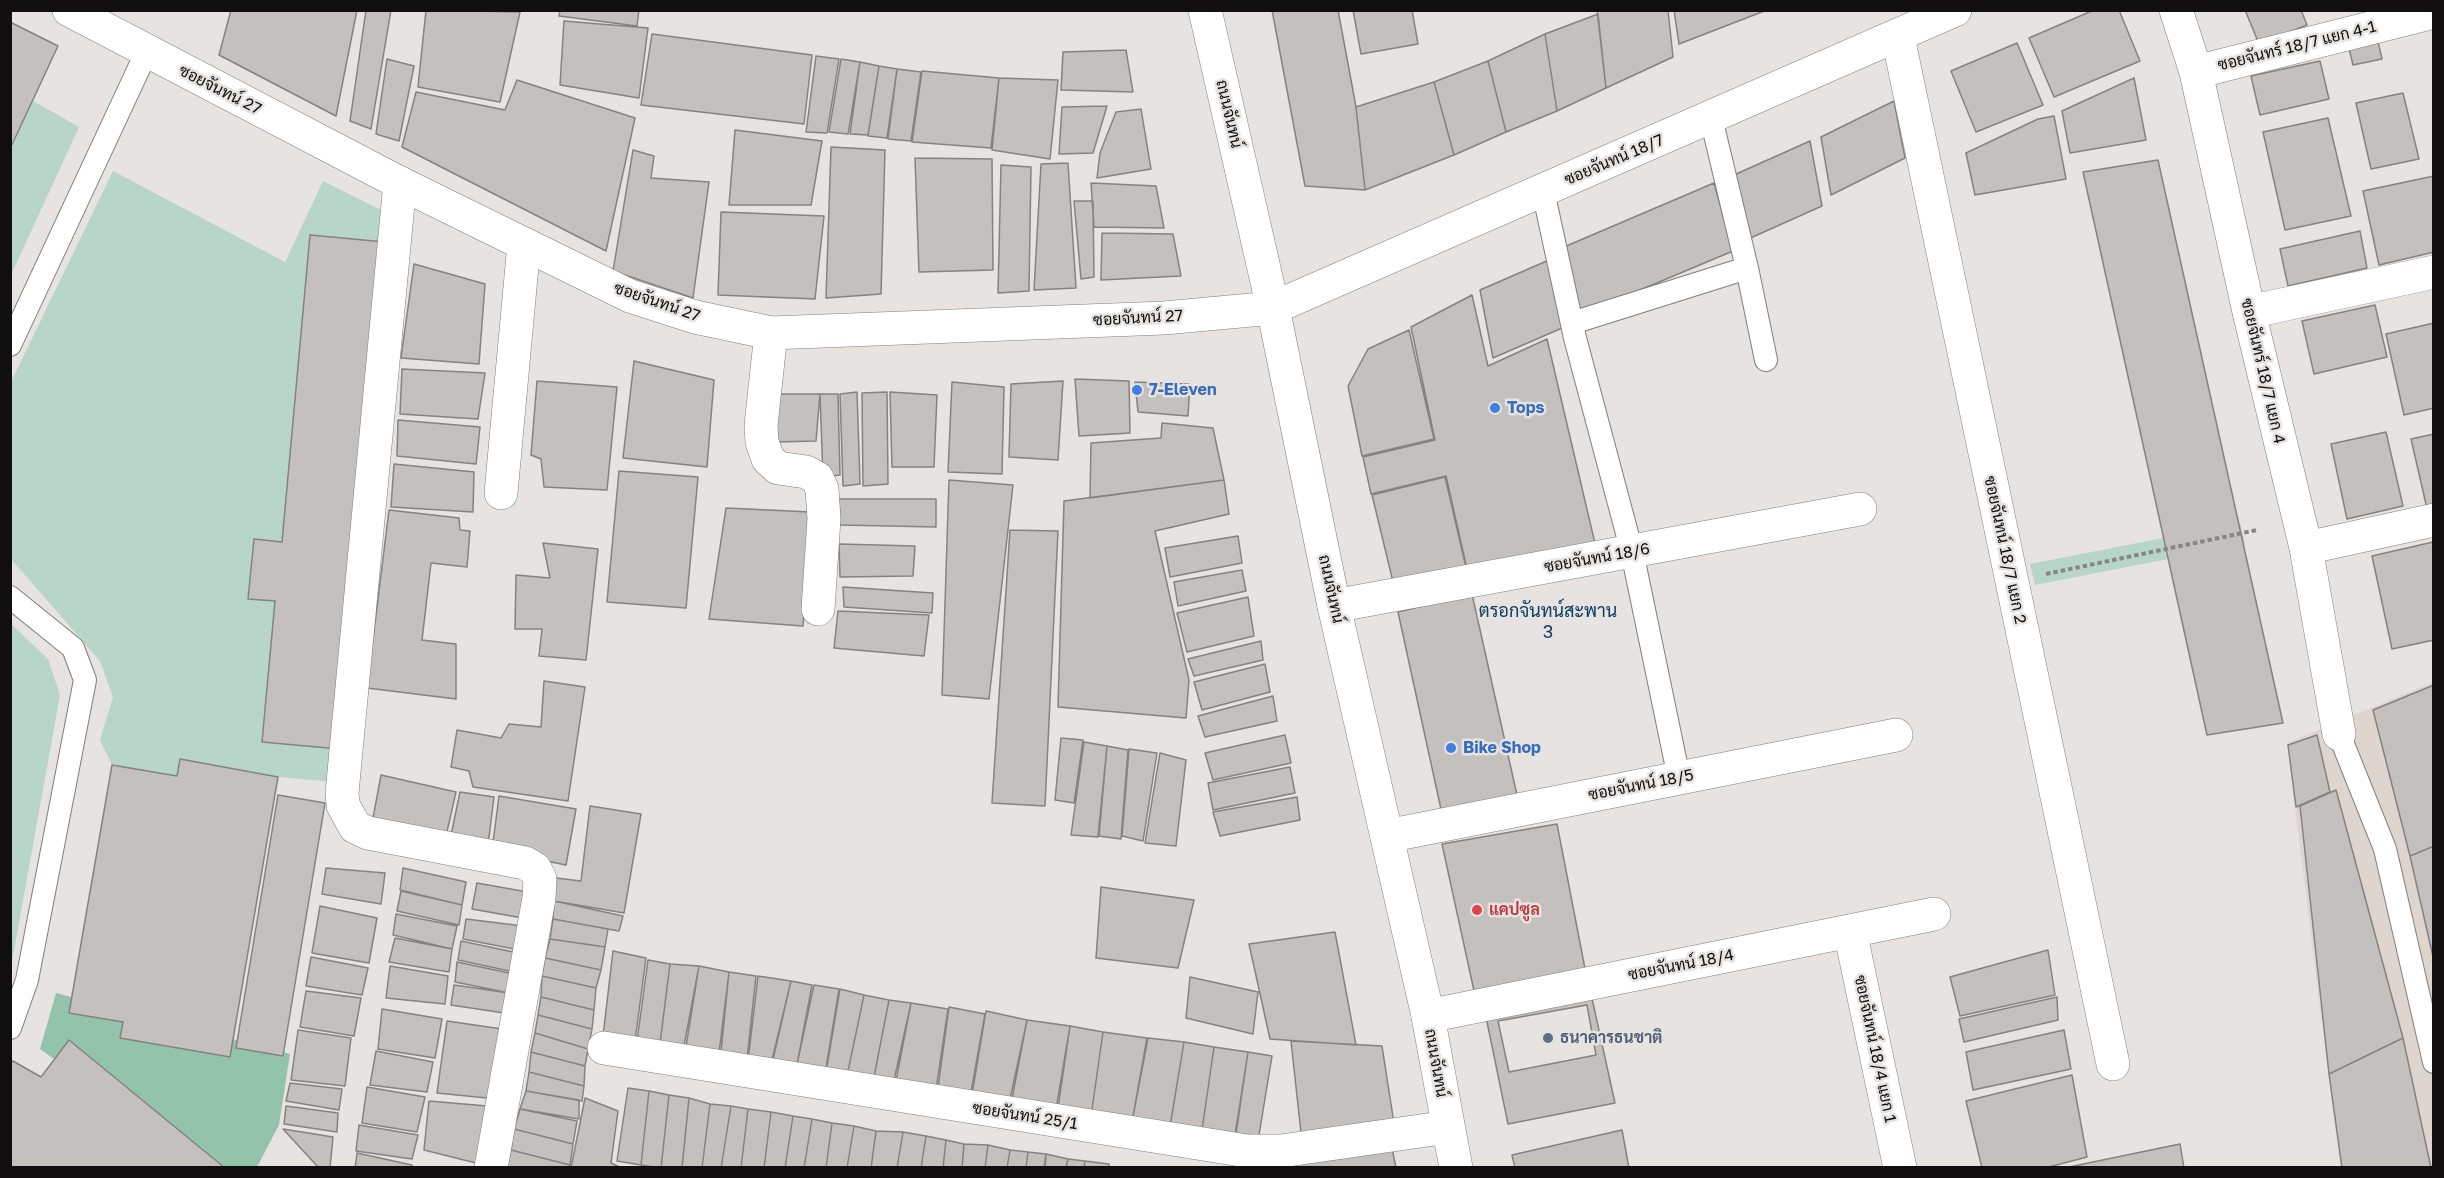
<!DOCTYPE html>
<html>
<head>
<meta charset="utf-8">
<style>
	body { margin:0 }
	#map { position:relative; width:2444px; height:1178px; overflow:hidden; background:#e6e3e1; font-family:"Golos Text",sans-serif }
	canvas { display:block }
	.frame { position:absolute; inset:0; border:12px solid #100e0e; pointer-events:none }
</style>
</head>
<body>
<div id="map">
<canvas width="2444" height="1178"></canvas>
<div class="frame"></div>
</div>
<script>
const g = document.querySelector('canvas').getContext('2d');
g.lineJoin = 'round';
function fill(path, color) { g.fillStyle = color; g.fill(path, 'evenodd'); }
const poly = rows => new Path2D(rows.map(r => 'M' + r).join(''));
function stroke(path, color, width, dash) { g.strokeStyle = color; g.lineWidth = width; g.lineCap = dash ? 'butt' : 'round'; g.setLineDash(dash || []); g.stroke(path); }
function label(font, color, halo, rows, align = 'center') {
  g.font = font + ' "Golos Text",Sarabun,sans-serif'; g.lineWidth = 5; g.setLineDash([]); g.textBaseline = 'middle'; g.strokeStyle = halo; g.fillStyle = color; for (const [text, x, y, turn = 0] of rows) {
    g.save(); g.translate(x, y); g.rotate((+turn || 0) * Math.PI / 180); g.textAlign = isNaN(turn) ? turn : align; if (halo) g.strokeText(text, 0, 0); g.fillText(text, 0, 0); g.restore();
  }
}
const built = poly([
	[2433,682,2433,1167,2340,1167,2287,743]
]);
const green = poly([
	[33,101,79,127,11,275,11,149],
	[113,171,285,262,323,181,391,215,335,782,278,777,180,759,177,776,112,765,100,740,113,697,100,661,11,559,10,384],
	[2240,523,2245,544,2035,585,2030,564],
	[11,624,48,659,60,695,11,967]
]);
const forest = poly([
	[56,993,290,1054,279,1125,257,1167,206,1167,40,1049]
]);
const building = poly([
	[231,10,357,10,336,116,219,55,231,10],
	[366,10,391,10,371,129,350,121,366,10],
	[426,10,520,12,500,102,418,87,426,10],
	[560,10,639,10,637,26,559,16,560,10],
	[1272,10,1338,10,1356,107,1365,190,1305,186,1272,10],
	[1353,10,1412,10,1418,44,1361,54,1353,10],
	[1597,10,1668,10,1673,57,1606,88,1597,10],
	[1674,10,1767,10,1679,44,1674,10],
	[2094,10,2119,10,2140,61,2054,97,2029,38,2094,10],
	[2245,10,2301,10,2307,25,2259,44,2245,10],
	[1598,14,1606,88,1557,111,1545,34,1598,14],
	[564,21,648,28,639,98,560,85,564,21],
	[10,22,58,46,10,149,10,22],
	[2375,29,2382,59,2353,65,2346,36,2375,29],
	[652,34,812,55,804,124,641,105,652,34],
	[1545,34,1557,111,1506,132,1488,61,1545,34],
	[2017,43,2043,105,1976,132,1951,71,2017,43],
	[1126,50,1133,92,1061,90,1063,52,1126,50],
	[816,56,839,59,827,133,806,132,816,56],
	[387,59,414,66,399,141,376,134,387,59],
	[841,59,860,62,848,134,829,132,841,59],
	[1488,61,1506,132,1454,155,1434,82,1488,61],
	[2320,61,2329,99,2260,115,2251,76,2320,61],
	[860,62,879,66,868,135,850,134,860,62],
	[879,66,897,69,887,138,868,136,879,66],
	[897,69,921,72,911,141,888,139,897,69],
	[922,71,999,78,991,148,912,142,922,71],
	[999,78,1058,80,1050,159,992,150,999,78],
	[2134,78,2146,140,2070,153,2062,111,2134,78],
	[517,80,635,118,606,251,402,147,416,92,505,110,517,80],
	[1434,82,1454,155,1365,190,1356,107,1434,82],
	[2403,93,2419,159,2371,169,2356,103,2403,93],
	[1894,101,1905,158,1831,195,1821,137,1894,101],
	[1107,106,1093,153,1059,154,1062,107,1107,106],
	[1141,109,1151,169,1097,178,1100,153,1116,112,1141,109],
	[2054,116,2066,179,1975,195,1966,153,2038,119,2054,116],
	[2328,118,2351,216,2285,230,2263,132,2328,118],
	[735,130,822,141,811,205,729,205,735,130],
	[1810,141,1822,206,1746,240,1734,175,1810,141],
	[831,147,885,150,881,294,826,298,831,147],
	[633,150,654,156,651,178,709,182,693,298,613,271,633,150],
	[915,158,992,159,993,270,919,272,915,158],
	[2158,160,2283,723,2207,735,2083,172,2158,160],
	[1068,163,1076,288,1034,290,1041,164,1068,163],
	[1001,165,1031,167,1029,291,998,293,1001,165],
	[2434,176,2434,252,2379,265,2363,191,2434,176],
	[1091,183,1156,186,1164,228,1094,227,1091,183],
	[1714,183,1733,251,1578,316,1564,247,1714,183],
	[1074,201,1093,201,1094,277,1081,279,1074,201],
	[721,212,824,216,815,299,718,295,721,212],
	[2360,231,2367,268,2288,286,2280,249,2360,231],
	[1102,233,1173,234,1181,276,1101,280,1102,233],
	[310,235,385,242,339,749,262,742,275,601,248,599,254,539,282,542,310,235],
	[1549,260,1562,328,1493,358,1480,290,1549,260],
	[414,264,485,284,479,364,401,358,414,264],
	[1472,295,1488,366,1547,339,1597,552,1467,569,1446,476,1371,494,1363,457,1435,440,1411,327,1472,295],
	[2375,305,2387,357,2314,374,2302,321,2375,305],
	[2434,323,2434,408,2404,415,2386,334,2434,323],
	[1409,330,1434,439,1362,456,1348,386,1368,349,1409,330],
	[634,361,714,380,707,467,623,458,634,361],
	[402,369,485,373,478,419,400,414,402,369],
	[1075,379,1129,381,1130,433,1079,436,1075,379],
	[537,381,617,387,607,490,544,487,541,459,531,455,537,381],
	[1063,381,1058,460,1009,457,1011,384,1063,381],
	[952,382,1004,387,1002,474,948,472,952,382],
	[1135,382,1190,384,1188,416,1138,412,1135,382],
	[857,392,860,484,843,486,840,394,857,392],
	[887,392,888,484,863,486,862,393,887,392],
	[890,392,937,395,934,467,892,467,890,392],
	[774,394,820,394,816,441,775,442,774,394],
	[820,394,838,394,840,475,823,477,820,394],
	[398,420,480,427,476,464,397,456,398,420],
	[1162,423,1213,428,1224,480,1090,498,1091,443,1161,438,1162,423],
	[2386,432,2403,506,2347,519,2331,444,2386,432],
	[2434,434,2434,511,2428,513,2411,439,2434,434],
	[394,464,474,472,473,512,391,507,394,464],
	[619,471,698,477,686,608,607,602,619,471],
	[1445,477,1468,576,1395,590,1372,495,1445,477],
	[949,480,1013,485,989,699,942,695,949,480],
	[1224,480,1229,514,1155,531,1189,680,1186,718,1058,707,1064,501,1224,480],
	[839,499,936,499,936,527,840,525,839,499],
	[726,508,811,512,803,626,709,619,726,508],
	[389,510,459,518,460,530,470,531,467,567,431,563,422,640,456,644,456,699,367,688,389,510],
	[1010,530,1058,531,1045,806,992,803,1010,530],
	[1238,536,1242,563,1170,577,1165,548,1238,536],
	[2433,542,2434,640,2392,649,2372,556,2433,542],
	[543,543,598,549,586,660,539,656,542,629,515,629,516,575,550,578,543,543],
	[839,544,915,546,913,576,840,577,839,544],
	[1242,570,1246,591,1178,606,1174,582,1242,570],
	[843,587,933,593,932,613,844,607,843,587],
	[1472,594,1519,804,1444,823,1398,612,1472,594],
	[1248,597,1254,636,1187,652,1177,613,1248,597],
	[838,611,929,615,924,656,834,648,838,611],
	[1261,641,1263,660,1194,676,1188,659,1261,641],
	[1265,664,1270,692,1202,710,1194,682,1265,664],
	[544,681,585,687,568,801,473,787,469,771,451,767,457,730,501,738,509,724,541,727,544,681],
	[2434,685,2434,846,2410,856,2373,710,2434,685],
	[1273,696,1277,721,1205,737,1198,716,1273,696],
	[1285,735,1291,763,1213,780,1205,753,1285,735],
	[2317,735,2330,792,2296,807,2288,745,2317,735],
	[1061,738,1083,740,1074,803,1055,800,1061,738],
	[1084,742,1107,746,1098,837,1071,835,1084,742],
	[1107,746,1128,750,1121,839,1099,836,1107,746],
	[1129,749,1157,753,1143,841,1122,836,1129,749],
	[1160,753,1186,760,1176,846,1145,843,1160,753],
	[180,759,278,777,230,1057,120,1038,123,1022,69,1013,112,765,177,776,180,759],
	[1290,767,1295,793,1213,810,1208,783,1290,767],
	[381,775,456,792,446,836,373,818,381,775],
	[2336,790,2403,1038,2329,1074,2300,806,2336,790],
	[460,792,494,797,488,845,450,840,460,792],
	[278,795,325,803,283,1056,236,1048,278,795],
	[499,796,576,809,566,865,492,850,499,796],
	[1297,797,1300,820,1220,836,1213,812,1297,797],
	[590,806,641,814,624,913,554,901,556,878,581,881,590,806],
	[1557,824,1587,979,1476,1000,1442,844,1557,824],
	[2434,846,2434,961,2410,856,2434,846],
	[326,868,385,873,381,904,322,894,326,868],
	[403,868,466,882,462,905,400,890,403,868],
	[477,883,533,893,528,919,472,909,477,883],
	[1101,887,1194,900,1178,968,1096,958,1101,887],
	[401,891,462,905,459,925,397,911,401,891],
	[554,901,623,916,619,931,553,919,554,901],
	[320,906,377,918,369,963,312,953,320,906],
	[396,914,457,926,452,949,393,935,396,914],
	[466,919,523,926,519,950,463,939,466,919],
	[553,919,608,929,605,947,550,939,553,919],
	[1335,932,1356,1045,1270,1039,1249,944,1335,932],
	[395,938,452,949,449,972,389,962,395,938],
	[550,939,605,947,601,970,545,958,550,939],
	[461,941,518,953,514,972,458,960,461,941],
	[2048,950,2055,995,1960,1016,1950,977,2048,950],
	[613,951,646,958,635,1041,603,1036,613,951],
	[311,957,368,968,362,995,306,986,311,957],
	[545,958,601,970,596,988,542,976,545,958],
	[648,960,670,964,660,1044,637,1041,648,960],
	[457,962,514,974,509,993,455,982,457,962],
	[670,964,699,966,684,1046,660,1043,670,964],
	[390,966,448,976,445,1004,386,998,390,966],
	[699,966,729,972,719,1053,686,1047,699,966],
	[729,972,756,976,747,1059,721,1052,729,972],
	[542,976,596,988,594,1010,541,997,542,976],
	[758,976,791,981,771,1064,748,1061,758,976],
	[1190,977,1258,992,1253,1034,1186,1018,1190,977],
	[791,981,812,985,796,1070,772,1064,791,981],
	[454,985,509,993,504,1013,451,1005,454,985],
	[814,985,839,989,825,1074,796,1069,814,985],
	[840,989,864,995,847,1076,826,1073,840,989],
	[306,991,361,998,354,1036,300,1027,306,991],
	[1591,994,1615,1103,1508,1124,1485,1012,1591,994],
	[864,995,889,1000,873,1082,847,1076,864,995],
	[541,997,594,1010,592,1029,538,1015,541,997],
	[2057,997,2058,1020,1964,1042,1959,1019,2057,997],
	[889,1000,911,1003,893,1085,873,1082,889,1000],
	[911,1003,948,1009,936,1089,895,1086,911,1003],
	[1587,1005,1596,1055,1509,1072,1498,1021,1587,1005],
	[949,1007,985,1014,971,1092,938,1088,949,1007],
	[382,1009,442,1019,435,1058,378,1049,382,1009],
	[986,1011,1027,1020,1010,1099,972,1095,986,1011],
	[538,1015,592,1029,588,1049,535,1033,538,1015],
	[1027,1020,1070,1026,1056,1109,1012,1099,1027,1020],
	[447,1021,502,1029,487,1098,437,1093,447,1021],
	[1070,1026,1103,1032,1091,1116,1058,1108,1070,1026],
	[298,1030,351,1038,345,1086,291,1080,298,1030],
	[2064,1030,2071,1069,1973,1090,1966,1052,2064,1030],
	[1103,1032,1147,1038,1132,1122,1091,1116,1103,1032],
	[535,1033,588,1049,585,1066,531,1052,535,1033],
	[1148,1038,1184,1042,1170,1126,1132,1122,1148,1038],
	[2403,1038,2431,1168,2342,1168,2329,1074,2403,1038],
	[69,1040,225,1168,10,1168,10,1064,13,1061,41,1077,69,1040],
	[1291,1041,1382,1046,1395,1130,1302,1142,1291,1041],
	[1184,1042,1214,1047,1202,1130,1170,1127,1184,1042],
	[1214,1047,1248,1052,1235,1135,1202,1130,1214,1047],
	[376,1051,433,1062,427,1092,370,1085,376,1051],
	[531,1052,585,1066,584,1086,529,1072,531,1052],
	[1248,1052,1272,1056,1259,1135,1236,1134,1248,1052],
	[529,1072,584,1086,582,1101,526,1091,529,1072],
	[2072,1075,2087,1157,2045,1168,1982,1168,1966,1101,2072,1075],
	[290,1083,342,1089,339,1110,286,1101,290,1083],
	[367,1087,425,1097,417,1132,362,1123,367,1087],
	[628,1088,649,1091,641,1165,617,1161,628,1088],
	[526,1091,579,1100,579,1119,520,1109,526,1091],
	[649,1091,669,1095,661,1168,641,1165,649,1091],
	[669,1095,689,1098,682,1168,661,1168,669,1095],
	[585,1098,618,1111,611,1163,622,1168,571,1168,585,1098],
	[689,1098,710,1104,702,1168,682,1168,689,1098],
	[429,1101,487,1106,476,1163,424,1150,429,1101],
	[710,1104,731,1106,721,1168,702,1168,710,1104],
	[286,1106,338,1113,337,1132,284,1124,286,1106],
	[731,1106,748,1109,741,1168,721,1168,731,1106],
	[520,1109,577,1121,573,1144,514,1129,520,1109],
	[748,1109,771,1112,764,1168,741,1168,748,1109],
	[771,1112,793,1116,785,1168,764,1168,771,1112],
	[793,1116,812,1119,804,1168,785,1168,793,1116],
	[812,1119,832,1123,826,1168,804,1168,812,1119],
	[832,1123,854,1126,847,1168,826,1168,832,1123],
	[359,1125,418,1135,412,1159,356,1151,359,1125],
	[854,1126,876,1131,871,1168,847,1168,854,1126],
	[283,1129,333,1137,330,1168,319,1168,283,1129],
	[514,1129,573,1144,570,1165,511,1150,514,1129],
	[1622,1130,1629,1168,1515,1168,1512,1155,1622,1130],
	[876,1131,903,1132,897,1168,871,1168,876,1131],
	[903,1132,926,1136,921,1168,897,1168,903,1132],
	[926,1136,946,1140,943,1168,921,1168,926,1136],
	[1390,1138,1396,1168,1286,1168,1290,1151,1390,1138],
	[946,1140,964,1144,962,1168,943,1168,946,1140],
	[964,1144,988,1145,985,1168,962,1168,964,1144],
	[2180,1144,2184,1168,2064,1168,2180,1144],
	[988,1145,1010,1150,1007,1168,985,1168,988,1145],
	[511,1150,570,1165,569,1168,507,1168,511,1150],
	[1010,1150,1028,1152,1026,1168,1007,1168,1010,1150],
	[1028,1152,1046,1154,1044,1168,1026,1168,1028,1152],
	[357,1153,412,1165,412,1168,355,1168,357,1153],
	[1046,1154,1068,1159,1066,1168,1045,1168,1046,1154],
	[1068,1159,1085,1161,1084,1168,1066,1168,1068,1159],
	[1085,1161,1109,1164,1109,1168,1084,1168,1085,1161]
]);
const path = poly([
	[2046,574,2257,530]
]);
const service = poly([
	[1543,191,1575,338,1632,552,1679,778],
	[1747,268,1766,360],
	[1572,323,1747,268,1711,118],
	[10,345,147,51],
	[10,597,73,648,85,680,27,980,10,1028],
	[2339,734,2385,849,2434,1062]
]);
const minor = poly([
	[2176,10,2196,72,2249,312,2306,548,2339,734],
	[1898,37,2113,1064],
	[2196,72,2434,12],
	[400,183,342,793,343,805,355,827,368,833,525,863,535,869,540,879,539,898,491,1168],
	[2249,312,2434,272],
	[771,333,761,425,762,442,768,459,778,468,806,472,817,478,822,489,824,519,818,609],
	[501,493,524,244],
	[2306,548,2434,520],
	[1334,606,1860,509],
	[1387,836,1896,735],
	[1850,931,1900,1168],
	[1428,1016,1934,914],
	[604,1048,1247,1151,1281,1151,1448,1127]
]);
const tertiary = poly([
	[69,10,400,183,630,296,695,317,771,333,1164,318,1273,308,1955,10]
]);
const secondary = poly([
	[1205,10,1273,308,1334,606,1428,1016,1456,1168]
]);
const markers = [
	[1137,390,6,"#3f7fe0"],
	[1495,408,6,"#3f7fe0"],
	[1451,748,6,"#3f7fe0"],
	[1477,910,6,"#e0444e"],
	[1548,1038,6,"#5c6f8a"]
];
const streetNames = [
	["ซอยจันทร์ 18/7 แยก 4-1",2297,46,-14],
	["ซอยจันทน์ 27",220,90,27],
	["ถนนจันทน์",1229,114,77],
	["ซอยจันทน์ 18/7",1614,160,-23],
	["ซอยจันทน์ 27",657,302,19],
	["ซอยจันทน์ 27",1138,318,-3],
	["ซอยจันทร์ 18/7 แยก 4",2263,371,77],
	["ซอยจันทน์ 18/7 แยก 2",2005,550,78],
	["ซอยจันทน์ 18/6",1597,558,-10],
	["ถนนจันทน์",1331,589,78],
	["ซอยจันทน์ 18/5",1641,785,-11],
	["ซอยจันทน์ 18/4",1681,965,-11],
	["ซอยจันทน์ 18/4 แยก 1",1875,1049,78],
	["ถนนจันทน์",1436,1063,80],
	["ซอยจันทน์ 25/1",1025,1116,9]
];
const shopNames = [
	["7-Eleven",1149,390],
	["Tops",1507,408],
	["Bike Shop",1463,748]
];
const healthNames = [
	["แคปซูล",1489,910]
];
const serviceNames = [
	["ธนาคารธนชาติ",1560,1038]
];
const neighbourhoodNames = [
	["ตรอกจันทน์สะพาน",1548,611],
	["3",1548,632]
];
fill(built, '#dfd5cf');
fill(green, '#b8d6c7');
fill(forest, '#94c3ac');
fill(building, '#c3c0be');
stroke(building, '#858280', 1.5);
stroke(service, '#817e7c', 24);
stroke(minor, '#817e7c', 34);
stroke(tertiary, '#817e7c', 34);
stroke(secondary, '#817e7c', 34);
stroke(path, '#888684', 4, [4.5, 3]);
stroke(service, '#fff', 22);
stroke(minor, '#fff', 33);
stroke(tertiary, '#fff', 33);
stroke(secondary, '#fff', 33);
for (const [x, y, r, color] of markers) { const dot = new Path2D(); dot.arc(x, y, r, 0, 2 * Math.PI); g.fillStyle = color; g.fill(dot); stroke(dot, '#e6e3e1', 2); }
label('16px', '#100e0e', '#e6e3e1', streetNames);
label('bold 16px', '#366cbe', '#e6e3e1', shopNames, 'left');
label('bold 16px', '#be3a42', '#e6e3e1', healthNames, 'left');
label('bold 16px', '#4e5e75', '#e6e3e1', serviceNames, 'left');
label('18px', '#0f3c61', '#e6e3e1', neighbourhoodNames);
</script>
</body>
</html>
